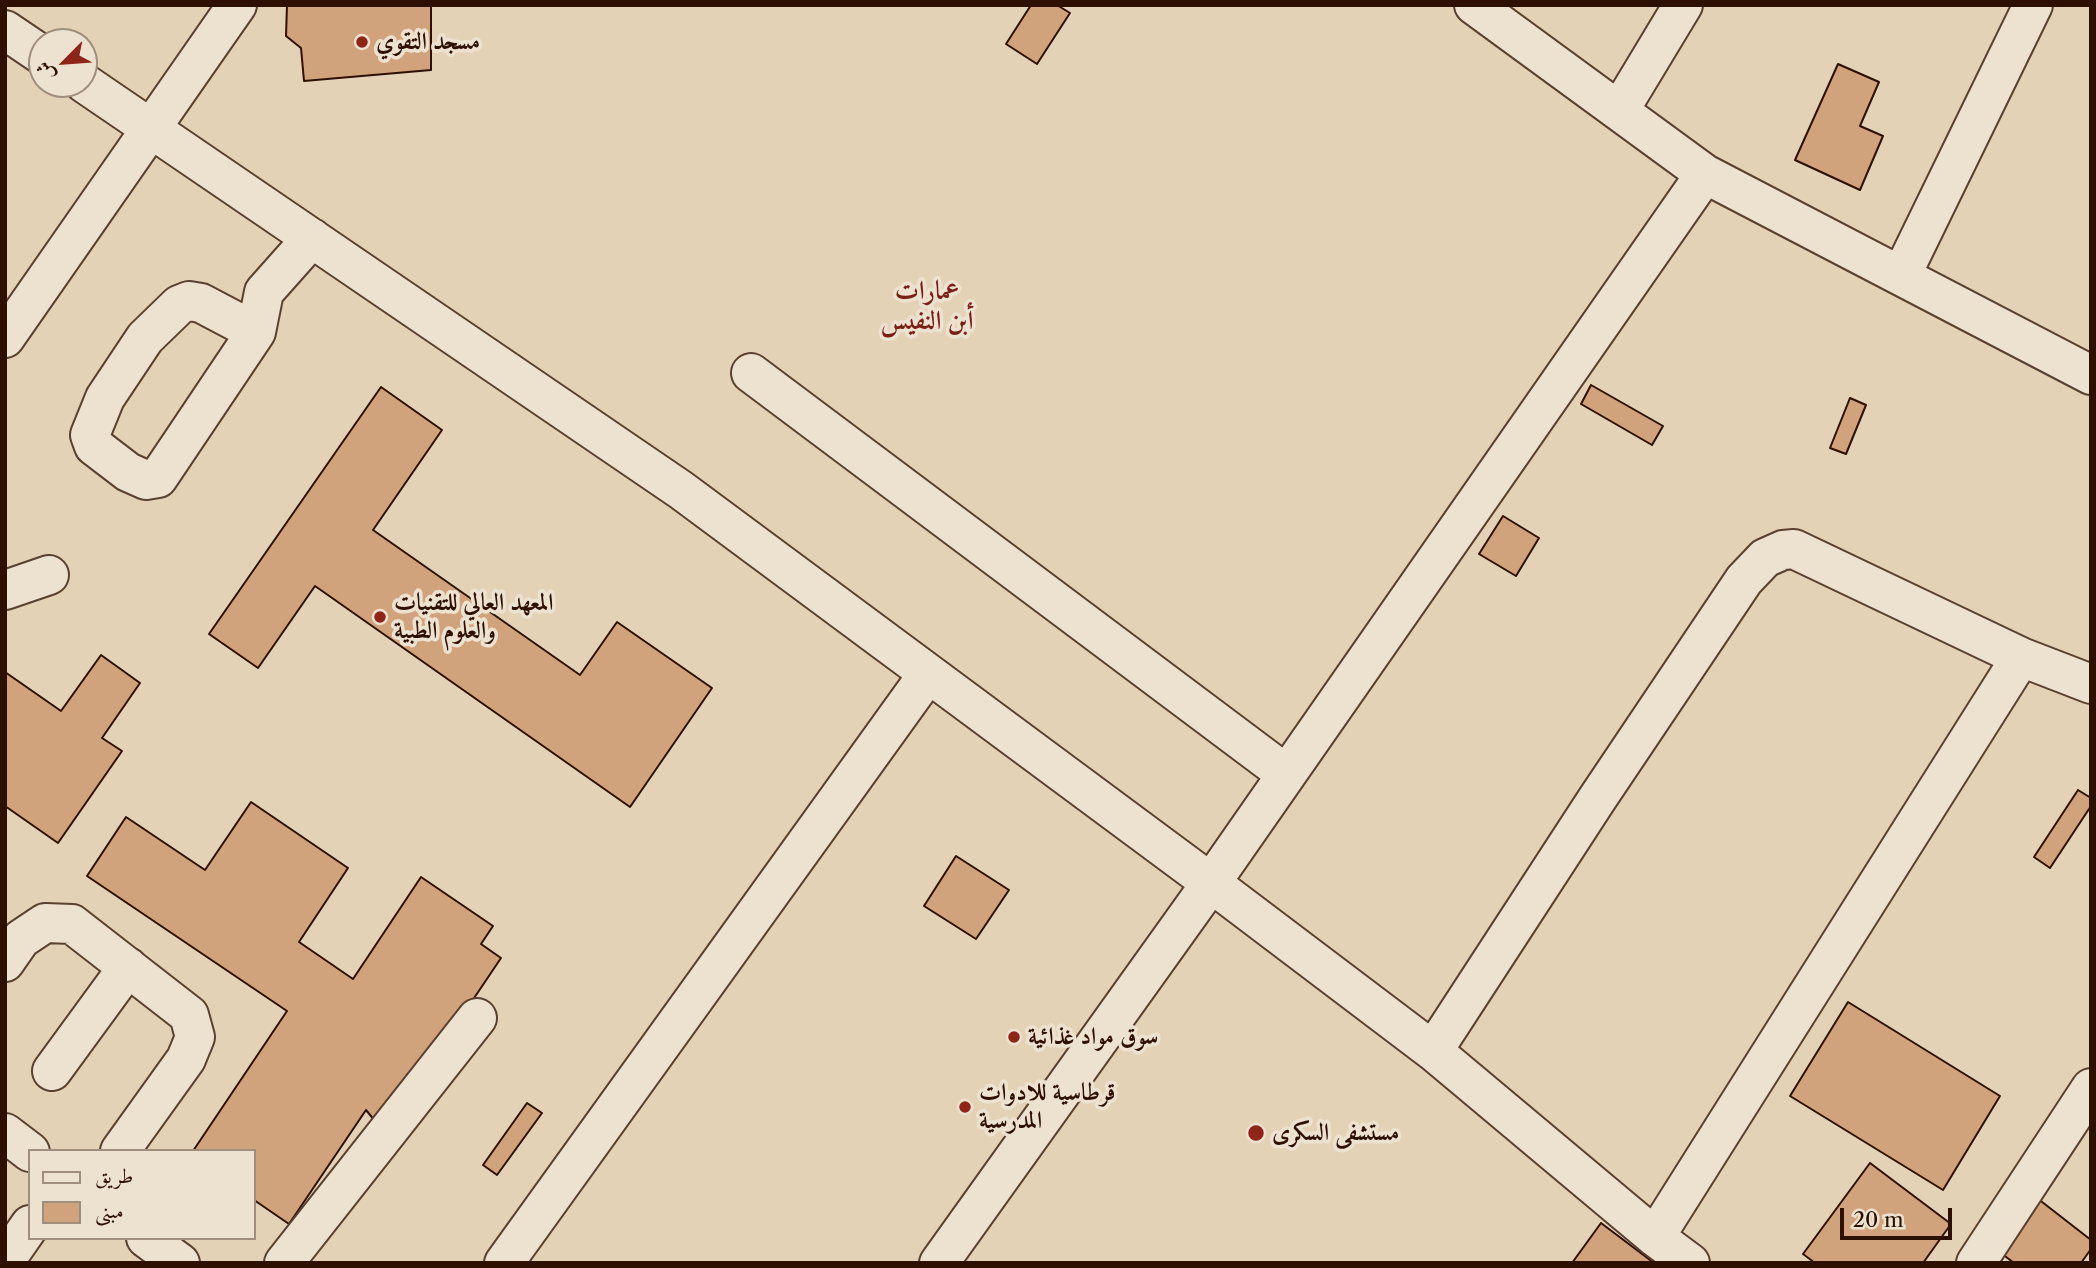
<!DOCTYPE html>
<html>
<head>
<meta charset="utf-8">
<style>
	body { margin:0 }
	#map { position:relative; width:2096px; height:1268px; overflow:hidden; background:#e3d2b6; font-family:"Libre Caslon Text",Amiri,serif }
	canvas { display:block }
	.frame { position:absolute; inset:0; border:7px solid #2d1000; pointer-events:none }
	.legend { position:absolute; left:28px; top:1149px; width:228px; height:91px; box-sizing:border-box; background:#ede2d0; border:2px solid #a08e7d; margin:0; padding:9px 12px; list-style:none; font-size:21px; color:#2d1000 }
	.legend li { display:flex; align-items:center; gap:14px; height:35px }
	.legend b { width:35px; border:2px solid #a08e7d }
	.north { position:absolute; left:28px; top:28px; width:70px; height:70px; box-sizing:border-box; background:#ede2d0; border:2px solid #a08e7d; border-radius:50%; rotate:245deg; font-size:19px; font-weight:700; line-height:28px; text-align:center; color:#2d1000 }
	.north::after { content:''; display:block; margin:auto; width:24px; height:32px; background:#8f2418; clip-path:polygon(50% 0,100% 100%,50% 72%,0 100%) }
	.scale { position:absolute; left:1840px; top:1208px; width:112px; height:32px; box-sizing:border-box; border:4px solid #2d1000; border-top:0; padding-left:9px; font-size:21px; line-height:24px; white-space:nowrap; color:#2d1000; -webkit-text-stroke:5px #ede2d0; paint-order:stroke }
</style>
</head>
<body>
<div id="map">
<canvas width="2096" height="1268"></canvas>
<div class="frame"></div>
<ul class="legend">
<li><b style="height:9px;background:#ede2d0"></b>طريق</li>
<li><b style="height:19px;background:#d1a37d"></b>مبنى</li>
</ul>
<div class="north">ش</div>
<div class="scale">20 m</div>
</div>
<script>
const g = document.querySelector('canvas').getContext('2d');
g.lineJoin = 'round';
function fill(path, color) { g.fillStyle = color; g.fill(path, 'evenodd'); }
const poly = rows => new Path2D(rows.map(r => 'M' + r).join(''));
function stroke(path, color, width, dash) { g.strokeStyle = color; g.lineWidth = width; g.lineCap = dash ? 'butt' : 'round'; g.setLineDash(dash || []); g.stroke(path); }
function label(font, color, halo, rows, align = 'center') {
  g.font = font + ' "Libre Caslon Text",Amiri,serif'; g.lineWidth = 7; g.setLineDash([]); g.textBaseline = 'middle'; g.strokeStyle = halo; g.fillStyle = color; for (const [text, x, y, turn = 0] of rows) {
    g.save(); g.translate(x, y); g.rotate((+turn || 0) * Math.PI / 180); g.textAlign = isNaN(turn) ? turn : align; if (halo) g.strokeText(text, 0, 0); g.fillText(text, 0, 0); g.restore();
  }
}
const building = poly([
	[287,5,431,5,431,70,304,81,301,48,286,36,287,5],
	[1031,5,1057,5,1070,13,1037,64,1006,44,1031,5],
	[1838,64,1879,82,1860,126,1883,136,1860,190,1795,160,1838,64],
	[1591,385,1663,426,1652,445,1581,404,1591,385],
	[381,387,442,430,373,530,580,675,617,622,712,688,630,807,315,586,258,668,209,634,381,387],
	[1850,398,1866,405,1846,454,1830,448,1850,398],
	[1503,516,1539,538,1516,576,1479,554,1503,516],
	[101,655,140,683,102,738,122,751,58,843,5,806,5,672,61,711,101,655],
	[2078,790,2091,798,2091,806,2050,868,2034,857,2078,790],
	[251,802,348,868,299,942,353,979,421,877,493,926,481,944,501,958,384,1132,366,1110,289,1224,254,1200,254,1151,193,1151,287,1011,87,876,126,817,205,870,251,802],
	[956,856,1009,890,976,939,924,906,956,856],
	[1848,1002,2000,1096,1943,1190,1790,1096,1848,1002],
	[527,1103,542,1113,497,1175,483,1165,527,1103],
	[1870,1163,1951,1224,1923,1263,1815,1263,1803,1254,1870,1163],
	[2037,1198,2091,1240,2091,1249,2081,1263,2014,1263,1997,1250,2037,1198],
	[1601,1223,1654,1263,1572,1263,1601,1223]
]);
const minor = poly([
	[5,30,42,55],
	[84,83,681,490,1211,883,1433,1051,1655,1237,1690,1263],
	[1619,111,1683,5],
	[1705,174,2091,375],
	[1901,276,2033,5],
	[256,332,201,303,189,301,179,305,145,338,105,398,90,435,94,446,128,472,146,480,158,478,256,332,264,292,312,238],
	[5,338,237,5],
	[751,373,1286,774],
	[5,590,49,575],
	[5,962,21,939,45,923,72,924,189,1015,195,1037,186,1059,120,1151],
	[1433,1051,1597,799,1744,580,1765,558,1783,550,1794,549,2021,657,2091,684],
	[52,1071,128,967],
	[5,1133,30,1152],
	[1655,1237,2021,657],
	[146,1238,180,1263],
	[5,1261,30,1225],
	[284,1263,477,1018],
	[504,1263,928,674],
	[939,1263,1211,883,1705,174,1474,5],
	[1976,1263,2091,1088]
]);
const markers = [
	[362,42,7,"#8f2418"],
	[380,617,7,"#8f2418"],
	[1014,1037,7,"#8f2418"],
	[965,1107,7,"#8f2418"],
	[1256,1133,9,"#8f2418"]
];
const poiNames = [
	["مسجد التقوي",376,42],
	["المعهد العالي للتقنيات",394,603],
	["والعلوم الطبية",394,631],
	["سوق مواد غذائية",1028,1037],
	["قرطاسية للادوات",979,1093],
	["المدرسية",979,1121],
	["مستشفى السكرى",1272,1133]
];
const neighbourhoodNames = [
	["عمارات",927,291],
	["أبن النفيس",927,321]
];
fill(building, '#d1a37d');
stroke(building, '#2d1000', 2);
stroke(minor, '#5a402e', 42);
stroke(minor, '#ede2d0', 38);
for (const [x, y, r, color] of markers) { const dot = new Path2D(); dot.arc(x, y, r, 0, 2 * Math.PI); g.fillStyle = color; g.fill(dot); stroke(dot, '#ede2d0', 2.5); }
label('bold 24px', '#2d1000', '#ede2d0', poiNames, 'left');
label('bold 26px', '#7a1f14', '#ede2d0', neighbourhoodNames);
</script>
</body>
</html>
